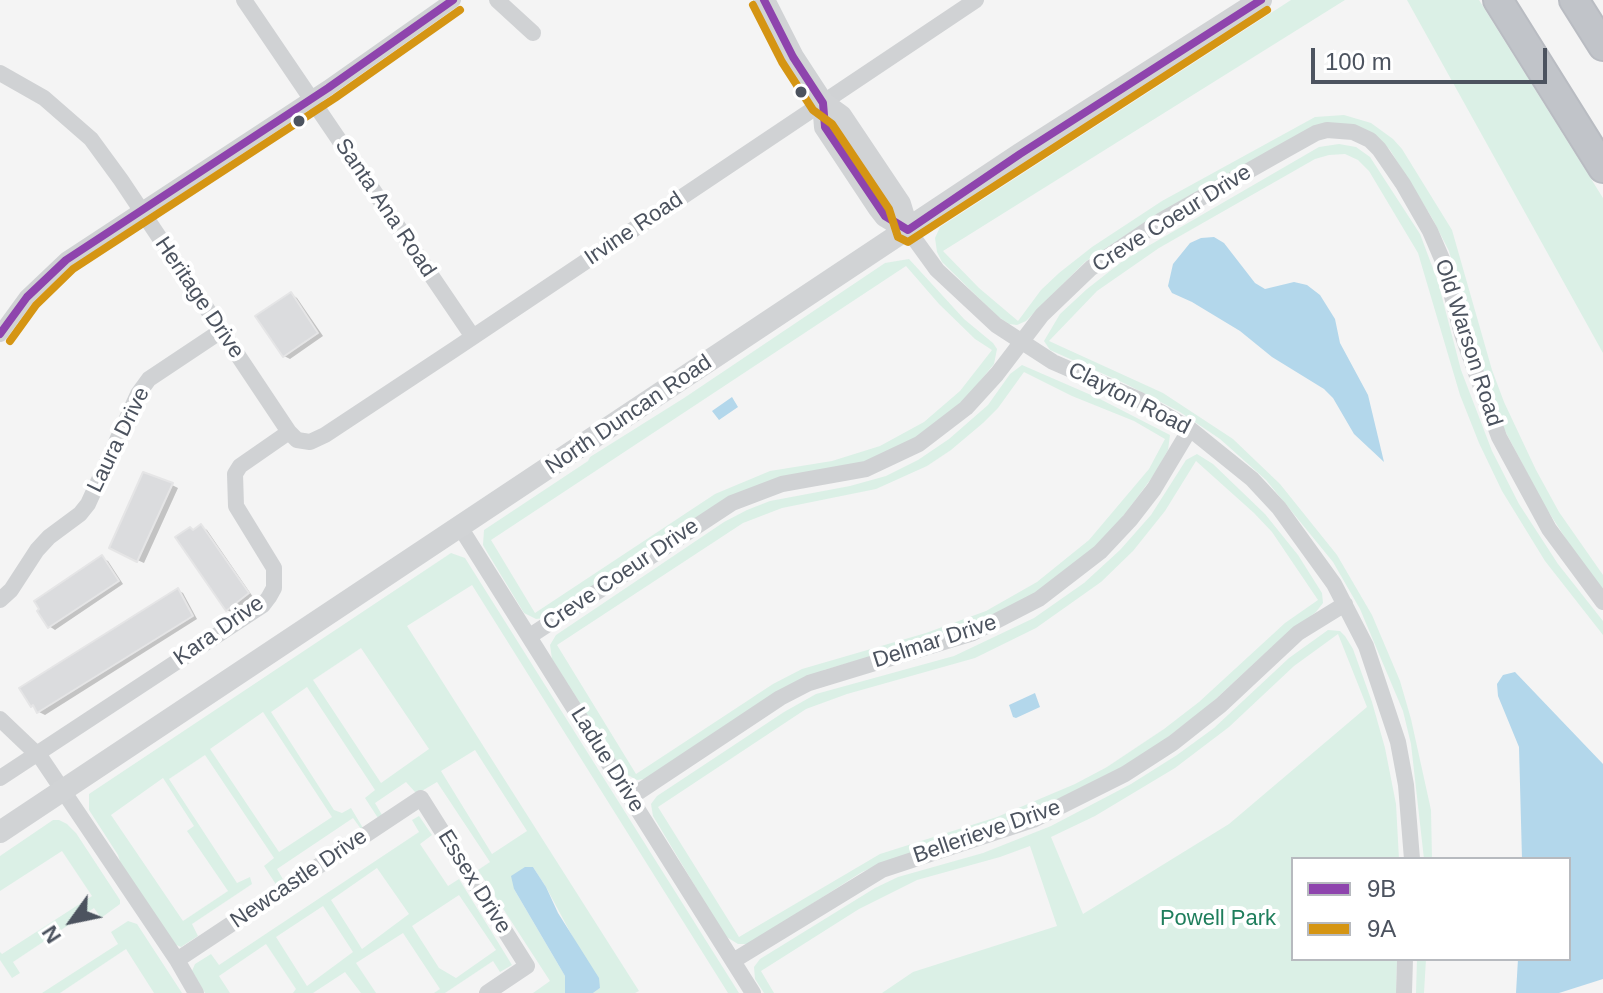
<!DOCTYPE html>
<html>
<head>
<meta charset="utf-8">
<style>
	body { margin:0 }
	#map { position:relative; width:1603px; height:993px; overflow:hidden; background:#f4f4f4; font-family:Helvetica,sans-serif }
	canvas { display:block }
	.legend { position:absolute; left:1291px; top:857px; width:280px; height:104px; box-sizing:border-box; background:#fff; border:2px solid #b7babf; margin:0; padding:10px 14px; list-style:none; font-size:24px; color:#4c535f }
	.legend li { display:flex; align-items:center; gap:16px; height:40px }
	.legend b { width:40px; border:2px solid #b7babf }
	.north { position:absolute; left:32px; top:881px; width:80px; height:80px; -webkit-text-stroke:6px #fff; paint-order:stroke; rotate:237deg; font-size:22px; font-weight:700; line-height:32px; text-align:center; color:#4c535f }
	.north::after { content:''; display:block; margin:auto; width:28px; height:36px; background:#4c535f; clip-path:polygon(50% 0,100% 100%,50% 72%,0 100%) }
	.scale { position:absolute; left:1311px; top:48px; width:236px; height:36px; box-sizing:border-box; border:4px solid #4c535f; border-top:0; padding-left:10px; font-size:24px; line-height:28px; white-space:nowrap; color:#4c535f; -webkit-text-stroke:6px #fff; paint-order:stroke }
</style>
</head>
<body>
<div id="map">
<canvas width="1603" height="993"></canvas>
<ul class="legend">
<li><b style="height:10px;background:#8e44ad"></b>9B</li>
<li><b style="height:10px;background:#d59513"></b>9A</li>
</ul>
<div class="north">N</div>
<div class="scale">100 m</div>
</div>
<script>
const g = document.querySelector('canvas').getContext('2d');
g.lineJoin = 'round';
function fill(path, color) { g.fillStyle = color; g.fill(path, 'evenodd'); }
const poly = rows => new Path2D(rows.map(r => 'M' + r).join(''));
function stroke(path, color, width, dash) { g.strokeStyle = color; g.lineWidth = width; g.lineCap = dash ? 'butt' : 'round'; g.setLineDash(dash || []); g.stroke(path); }
function label(font, color, halo, rows, align = 'center') {
  g.font = font + ' Helvetica,sans-serif'; g.lineWidth = 8; g.setLineDash([]); g.textBaseline = 'middle'; g.strokeStyle = halo; g.fillStyle = color; for (const [text, x, y, turn = 0] of rows) {
    g.save(); g.translate(x, y); g.rotate((+turn || 0) * Math.PI / 180); g.textAlign = isNaN(turn) ? turn : align; if (halo) g.strokeText(text, 0, 0); g.fillText(text, 0, 0); g.restore();
  }
}
const green = poly([
	[1291,0,1345,0,943,251,979,288,1018,321,1041,290,1059,273,1092,247,1162,201,1315,117,1344,115,1371,123,1393,139,1402,149,1452,230,1492,370,1504,402,1536,470,1559,512,1603,575,1603,590,1579,559,1544,505,1504,429,1479,359,1449,251,1432,218,1390,150,1371,133,1349,125,1144,223,1085,262,1026,321,1017,325,1009,324,997,316,942,262,937,252,935,238,940,227],
	[1407,0,1479,0,1603,198,1603,353],
	[1339,144,1356,147,1370,157,1420,234,1438,282,1461,370,1492,451,1519,504,1558,564,1603,621,1603,635,1545,561,1502,491,1479,443,1460,395,1418,253,1369,171,1358,160,1345,154,1329,155,1315,159,1159,248,1097,291,1049,341,1163,393,1233,439,1280,484,1337,555,1372,615,1400,681,1411,719,1431,810,1432,859,1424,859,1411,744,1403,711,1360,609,1333,562,1266,480,1220,439,1180,412,1126,384,1050,350,1044,341,1060,314,1087,289,1124,260,1319,147],
	[909,259,964,319,993,343,997,349,994,364,960,406,919,438,869,462,776,480,544,618,536,619,524,613,487,552,483,545,484,530,588,461,590,457,684,398,885,263],
	[906,266,939,304,975,339,992,350,960,391,924,422,880,446,832,461,770,471,715,494,535,613,491,540],
	[1022,365,1098,398,1170,435,1168,450,1156,472,1122,518,1097,546,1044,588,965,630,824,670,645,779,637,780,624,773,552,659,550,645,556,635,724,522,747,510,770,501,850,486,886,476,918,460,949,439,988,405,1010,374],
	[1024,372,1072,396,1134,421,1165,439,1149,469,1089,540,1037,582,986,611,926,633,802,669,773,684,636,774,557,645,743,523,782,508,876,489,927,466,951,450,983,423,998,408],
	[1197,454,1213,464,1265,514,1298,555,1322,593,1323,603,1316,612,1272,647,1207,707,1151,750,1102,780,1050,807,887,861,862,872,749,944,738,944,725,936,653,816,651,804,657,796,784,712,816,694,954,656,1034,618,1084,583,1120,550,1151,515,1186,460],
	[1196,461,1254,513,1272,532,1318,600,1285,623,1199,702,1164,729,1107,767,1075,784,997,817,880,854,739,937,658,807,806,709,847,694,975,658,1036,628,1101,582,1133,551,1165,511],
	[451,553,465,558,739,993,728,993,472,585,407,626,639,991,635,993,593,993,600,988,546,887,533,867,514,889,565,976,565,993,533,993,550,981,478,870,490,862,437,782,420,792,415,792,406,782,375,803,382,815,378,818,365,798,375,790,307,687,271,712,334,810,342,813,351,808,363,828,361,829,353,818,277,869,284,881,277,886,264,866,274,858,205,755,169,779,237,883,250,877,252,884,192,924,198,936,181,947,174,944,121,865,118,855,89,810,89,794],
	[361,648,429,749,381,783,313,680],
	[263,712,332,817,279,852,210,749],
	[475,750,527,831,492,854,441,771],
	[163,778,194,826,187,831,228,891,183,921,111,815],
	[1328,630,1340,631,1345,636,1353,649,1372,702,1385,748,1396,804,1399,859,1293,859,1293,959,1397,959,1396,993,882,993,913,972,1057,926,1030,846,1000,857,917,880,859,909,761,971,774,993,764,993,755,979,754,967,760,959,875,888,898,877,983,853,1051,826,1131,784,1177,755,1214,728,1289,658],
	[1338,634,1367,707,1229,824,1083,914,1051,837,1095,816,1175,768,1229,727,1294,666],
	[419,816,432,835,420,844,448,886,459,879,512,965,500,972,493,961,445,993,434,993,440,989,403,933,356,963,376,993,361,993,345,972,313,993,293,993,296,989,266,944,219,976,230,993,205,993,192,971,195,964,211,954,219,965,419,832,412,820],
	[377,868,409,914,362,949,331,900],
	[459,895,496,950,456,978,439,968,412,926],
	[323,906,353,952,307,986,276,937],
	[53,820,59,820,67,824,76,833,120,900,120,904,101,918,94,908,13,962,20,973,12,978,0,960,0,952,2,954,92,896,62,851,0,891,0,856],
	[128,921,137,924,182,993,154,993,126,949,60,993,42,993,118,944,111,932],
	[1417,959,1426,959,1424,993,1416,993]
]);
const water = poly([
	[1214,237,1224,243,1255,283,1265,289,1294,282,1307,285,1320,295,1335,319,1340,343,1368,395,1384,462,1354,434,1333,398,1324,389,1272,357,1240,331,1192,302,1172,293,1168,286,1173,264,1190,243,1201,238],
	[732,397,738,407,719,420,712,411],
	[1515,672,1603,764,1603,979,1559,993,1516,993,1518,959,1569,959,1569,859,1522,859,1519,747,1498,696,1497,684,1503,675],
	[1035,693,1040,707,1016,718,1013,717,1009,705],
	[525,867,533,867,546,887,558,913,599,978,600,988,593,993,565,993,565,976,514,889,511,876]
]);
const shadow = poly([
	[291,294,297,298,323,336,290,359,284,356],
	[172,485,178,488,144,563,117,551],
	[201,526,207,530,253,597,233,613,227,610],
	[102,558,108,561,123,584,55,630,49,626],
	[178,590,183,593,197,619,45,715,39,712]
]);
const building = poly([
	[291,292,318,333,283,357,255,316,291,292],
	[143,472,173,483,137,562,109,548,143,472],
	[201,524,249,593,226,611,175,537,190,527,193,530,201,524],
	[102,555,119,581,48,628,37,611,39,609,34,601,102,555],
	[178,588,193,616,37,713,33,705,31,707,19,688,178,588]
]);
const street = poly([
	[244,0,473,337],
	[497,0,533,33],
	[0,73,44,98,91,139,121,180,289,432,297,440,310,442,325,435,455,349,976,0],
	[908,230,937,270,996,325,1053,362,1138,399,1190,429,1252,479,1279,508,1334,584,1366,646,1398,742,1406,785,1412,859],
	[0,334,27,297,66,260,328,88,453,0],
	[460,527,753,993],
	[0,600,11,590,37,550,49,537,80,514,88,504,138,394,149,379,221,331],
	[530,636,732,503,782,484,866,469,919,444,966,408,997,374,1042,315,1091,268,1162,220,1273,157,1316,133,1327,130,1353,132,1370,140,1379,149,1403,184,1430,231,1442,259,1462,334,1499,437,1549,529,1603,602],
	[0,719,41,758,177,960,196,993],
	[0,778,263,605,269,597,274,588,274,568,236,506,235,474,240,466,289,432],
	[631,797,780,698,809,683,973,633,1039,599,1100,552,1130,520,1154,489,1190,429],
	[177,960,421,798,527,966,487,993],
	[733,961,882,870,1033,820,1125,774,1173,743,1221,705,1298,633,1345,604],
	[1404,993,1405,959]
]);
const secondary = poly([
	[764,0,793,57,823,103,841,116,900,204,908,230],
	[823,103,825,127,878,207,885,216,908,230],
	[0,832,1020,154,1261,0]
]);
const highway = poly([
	[1498,0,1603,168],
	[1574,0,1603,46]
]);
const bus1 = poly([
	[764,0,793,57,823,103,825,127,885,216,908,230,1020,154,1261,0],
	[0,334,27,297,66,260,328,88,453,0]
]);
const bus2 = poly([
	[753,5,782,62,813,110,832,124,889,209,898,237,908,242,1267,10],
	[10,341,36,305,73,269,335,98,460,10]
]);
const markers = [
	[801,92,7,"#4c535f"],
	[299,121,7,"#4c535f"]
];
const streetNames = [
	["Santa Ana Road",385,208,56],
	["Creve Coeur Drive",1172,219,-32],
	["Irvine Road",634,229,-34],
	["Heritage Drive",199,298,56],
	["Old Warson Road",1468,343,72],
	["Clayton Road",1129,399,27],
	["North Duncan Road",629,415,-34],
	["Laura Drive",119,440,-64],
	["Creve Coeur Drive",621,575,-34],
	["Kara Drive",219,631,-35],
	["Delmar Drive",935,642,-18],
	["Ladue Drive",607,760,58],
	["Bellerieve Drive",987,832,-19],
	["Newcastle Drive",299,879,-34],
	["Essex Drive",474,882,58]
];
const parkNames = [
	["Powell Park",1218,919]
];
fill(green, '#dbf0e6');
fill(water, '#b3d7eb');
fill(shadow, '#0003');
fill(building, '#dbdcde');
stroke(building, '#e5e5e6', 2);
stroke(highway, '#b9bcc2', 32);
stroke(street, '#d0d2d4', 16);
stroke(secondary, '#d1d3d5', 22);
stroke(highway, '#c1c4c9', 28);
stroke(bus1, '#8e44ad', 8);
stroke(bus2, '#d59513', 8);
for (const [x, y, r, color] of markers) { const dot = new Path2D(); dot.arc(x, y, r, 0, 2 * Math.PI); g.fillStyle = color; g.fill(dot); stroke(dot, '#fff', 3); }
label('22px', '#4c535f', '#fff', streetNames);
label('22px', '#1f7e5c', '#fff', parkNames);
</script>
</body>
</html>
